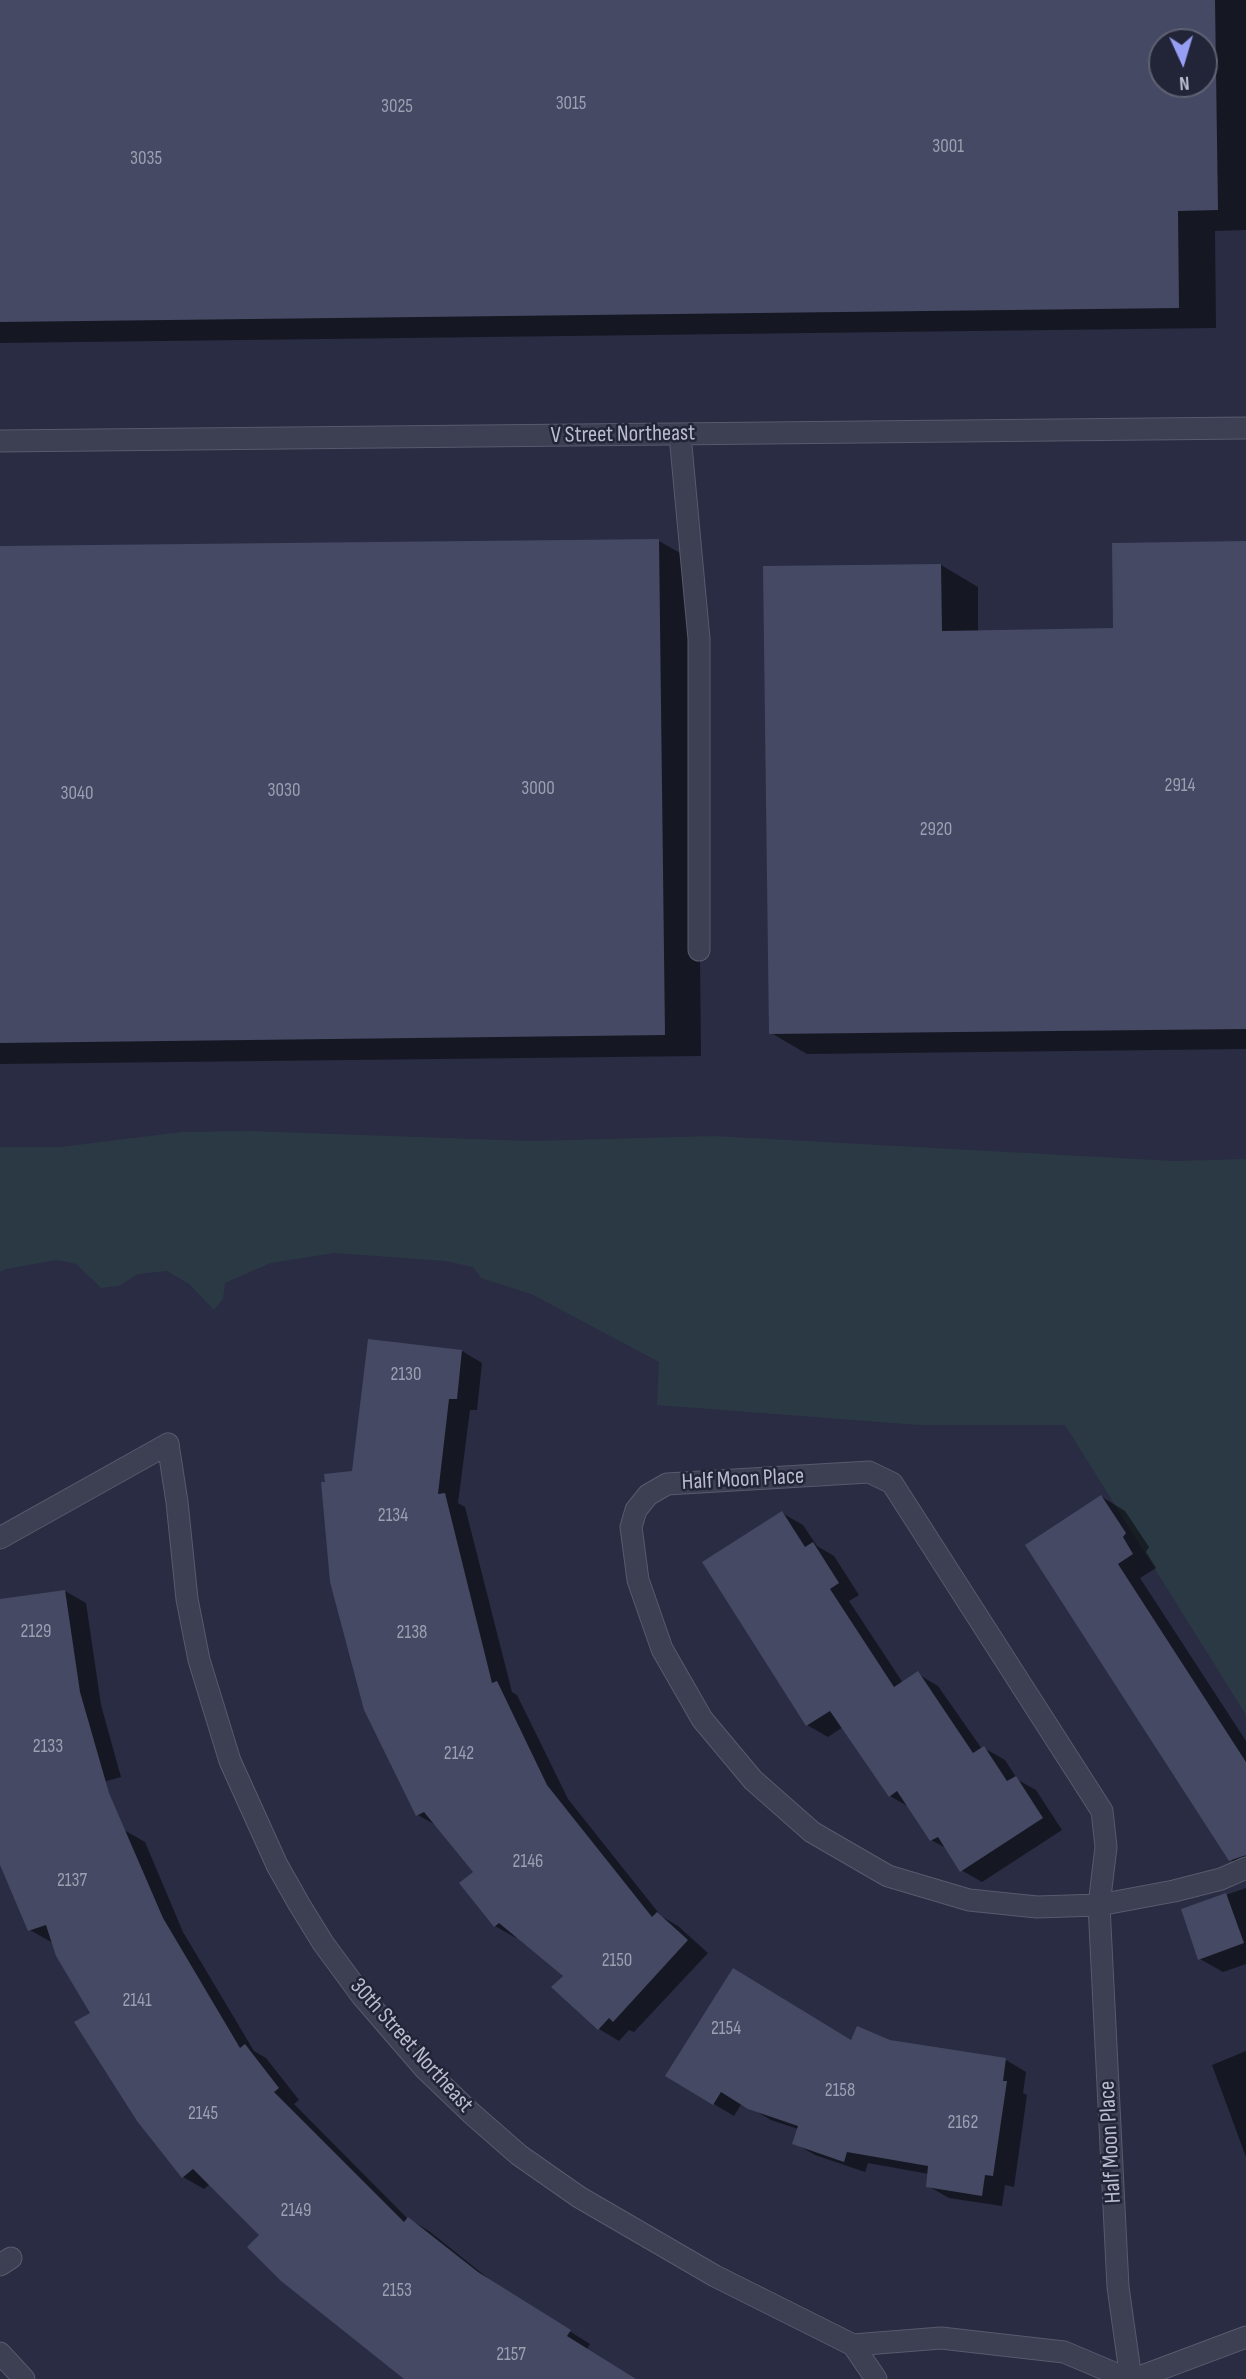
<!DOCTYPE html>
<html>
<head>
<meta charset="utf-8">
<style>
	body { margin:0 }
	#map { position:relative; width:1246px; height:2379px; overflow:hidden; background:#292c43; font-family:"Sofia Sans Condensed",sans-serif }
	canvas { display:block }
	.north { position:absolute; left:1148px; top:28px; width:70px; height:70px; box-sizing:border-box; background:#222438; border:2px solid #5f6173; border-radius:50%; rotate:176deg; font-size:19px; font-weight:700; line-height:28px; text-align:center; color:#babccc }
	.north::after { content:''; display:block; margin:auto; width:24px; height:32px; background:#979ff4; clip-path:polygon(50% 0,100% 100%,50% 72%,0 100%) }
</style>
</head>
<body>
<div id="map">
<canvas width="1246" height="2379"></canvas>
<div class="north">N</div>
</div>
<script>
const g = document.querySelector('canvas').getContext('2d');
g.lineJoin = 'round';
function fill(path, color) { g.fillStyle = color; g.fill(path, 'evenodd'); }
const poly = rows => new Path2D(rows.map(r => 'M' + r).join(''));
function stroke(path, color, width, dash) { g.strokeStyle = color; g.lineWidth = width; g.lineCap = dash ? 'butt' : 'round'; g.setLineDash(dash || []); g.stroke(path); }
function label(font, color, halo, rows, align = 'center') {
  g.font = font + ' "Sofia Sans Condensed",sans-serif'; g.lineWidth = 5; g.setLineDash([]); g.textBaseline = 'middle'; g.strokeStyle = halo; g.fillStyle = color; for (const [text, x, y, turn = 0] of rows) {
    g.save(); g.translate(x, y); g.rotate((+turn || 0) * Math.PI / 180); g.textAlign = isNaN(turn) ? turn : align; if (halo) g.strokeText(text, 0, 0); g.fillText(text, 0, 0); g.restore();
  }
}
const green = poly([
	[250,1131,532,1141,714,1136,1174,1161,1246,1159,1246,1715,1065,1425,919,1425,657,1405,659,1362,531,1294,481,1278,473,1267,445,1261,334,1253,271,1263,225,1283,223,1299,214,1310,189,1284,167,1271,138,1274,119,1286,101,1288,76,1264,57,1260,6,1269,0,1272,0,1147,60,1147,182,1132]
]);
const shadow = poly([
	[0,0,1246,0,1246,230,1215,231,1216,328,0,343],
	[1162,42,1204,42,1204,84,1162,84],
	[659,541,696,562,701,1056,0,1064,0,548],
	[1246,543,1246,1049,807,1054,771,1033,941,565,978,587,978,632,1115,630],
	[462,1351,482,1363,477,1410,470,1410,458,1503,465,1507,512,1692,517,1695,568,1799,661,1916,678,1926,708,1953,634,2032,629,2030,619,2041,599,2029,565,1975,518,1936,516,1938,495,1926,475,1872,439,1827,418,1815,354,1473],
	[1102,1497,1125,1511,1149,1547,1146,1552,1156,1568,1140,1578,1246,1741,1246,1853,1238,1852,1246,1857,1246,1869,1231,1860,1027,1546],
	[782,1513,803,1525,817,1546,834,1556,859,1595,849,1601,903,1683,918,1674,938,1686,982,1749,984,1748,1005,1760,1018,1780,1036,1790,1062,1830,982,1882,961,1870,948,1849,931,1840,909,1807,890,1796,843,1727,828,1737,807,1725],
	[65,1591,86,1603,101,1705,121,1777,18,1806,0,1796,0,1601],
	[124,1830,145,1842,183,1932,254,2051,266,2058,299,2100,294,2104,407,2218,429,2231,499,2287,590,2344,587,2349,635,2379,408,2379,210,2184,204,2189,183,2177,53,1941,51,1942,30,1930],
	[1246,1888,1246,1964,1223,1972,1200,1959,1183,1910],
	[852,2042,890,2042,1006,2060,1026,2072,1023,2093,1027,2095,1014,2187,1005,2185,1002,2206,949,2198,928,2186,929,2174,868,2163,865,2172,815,2155,794,2143,798,2129,771,2120,742,2103,734,2116,667,2076],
	[1246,2051,1246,2157,1212,2065]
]);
const building = poly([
	[0,0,1215,0,1218,210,1178,211,1179,308,0,322],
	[1162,42,1204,42,1204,84,1162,84],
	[659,539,665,1035,0,1043,0,546],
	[1246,541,1246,1029,769,1034,763,566,941,564,942,631,1113,628,1112,543],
	[368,1339,462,1350,457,1399,449,1399,438,1494,445,1493,492,1683,497,1681,547,1785,652,1917,657,1912,688,1940,613,2022,609,2018,598,2030,551,1987,563,1976,499,1923,494,1927,459,1883,473,1872,424,1812,416,1816,364,1710,330,1582,321,1482,325,1482,324,1474,352,1471],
	[1101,1495,1126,1533,1123,1537,1133,1554,1118,1564,1246,1762,1246,1855,1229,1861,1025,1545],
	[782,1511,805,1547,813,1542,839,1583,830,1589,894,1687,918,1671,973,1753,984,1746,1007,1781,1016,1776,1043,1818,960,1872,938,1837,930,1841,897,1791,889,1797,830,1711,806,1726,702,1562],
	[65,1590,80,1692,109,1793,163,1918,240,2048,245,2044,279,2088,274,2092,404,2222,408,2217,478,2272,571,2330,567,2336,636,2379,404,2379,281,2281,247,2247,259,2235,193,2169,182,2178,137,2121,74,2022,90,2013,56,1956,46,1925,28,1931,0,1865,0,1599],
	[1226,1893,1244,1943,1198,1960,1181,1909],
	[733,1968,851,2040,857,2026,890,2040,1006,2058,1003,2081,1007,2081,993,2176,985,2175,982,2196,926,2187,928,2166,847,2152,844,2162,792,2144,798,2126,748,2109,721,2092,713,2105,665,2076]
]);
const service = poly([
	[680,435,699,639,699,950],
	[0,1538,168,1444],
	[0,2265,11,2258],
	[0,2353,24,2379]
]);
const minor = poly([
	[168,1444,177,1502,187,1599,199,1660,230,1761,277,1865,299,1904,323,1943,362,1996,425,2069,471,2113,519,2155,579,2197,715,2276,853,2345,876,2379],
	[853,2345,941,2338,1064,2352,1128,2379],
	[1131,2379,1118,2287,1099,1905,1106,1847,1102,1811,892,1483,869,1472,667,1484,648,1495,636,1510,631,1527,638,1580,662,1649,702,1719,753,1780,812,1832,888,1876,969,1900,1037,1907,1099,1905,1174,1891,1221,1879,1246,1868],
	[1134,2379,1246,2337]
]);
const tertiary = poly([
	[0,441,1246,428]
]);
const numberNames = [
	["3015",571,104],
	["3025",397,107],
	["3001",948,147],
	["3035",146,159],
	["2914",1180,786],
	["3000",538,789],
	["3030",284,791],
	["3040",77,794],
	["2920",936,830],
	["2130",406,1375],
	["2134",393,1516],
	["2129",36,1632],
	["2138",412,1633],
	["2133",48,1747],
	["2142",459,1754],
	["2146",528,1862],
	["2137",72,1881],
	["2150",617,1961],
	["2141",137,2001],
	["2154",726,2029],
	["2158",840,2091],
	["2145",203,2114],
	["2162",963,2123],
	["2149",296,2211],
	["2153",397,2291],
	["2157",511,2355]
];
const streetNames = [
	["V Street Northeast",623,435,-1],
	["Half Moon Place",743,1480,-3],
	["30th Street Northeast",411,2046,48],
	["Half Moon Place",1111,2142,-93]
];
fill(green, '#2b3944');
fill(shadow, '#0007');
fill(building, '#454963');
stroke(service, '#585a6d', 23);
stroke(minor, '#585a6d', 23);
stroke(tertiary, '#585a6d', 23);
stroke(service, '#3d3f53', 21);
stroke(minor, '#3d3f53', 21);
stroke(tertiary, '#3d3f53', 21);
label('19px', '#9d9fb2', null, numberNames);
label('23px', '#babccc', '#222438', streetNames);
</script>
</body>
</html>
